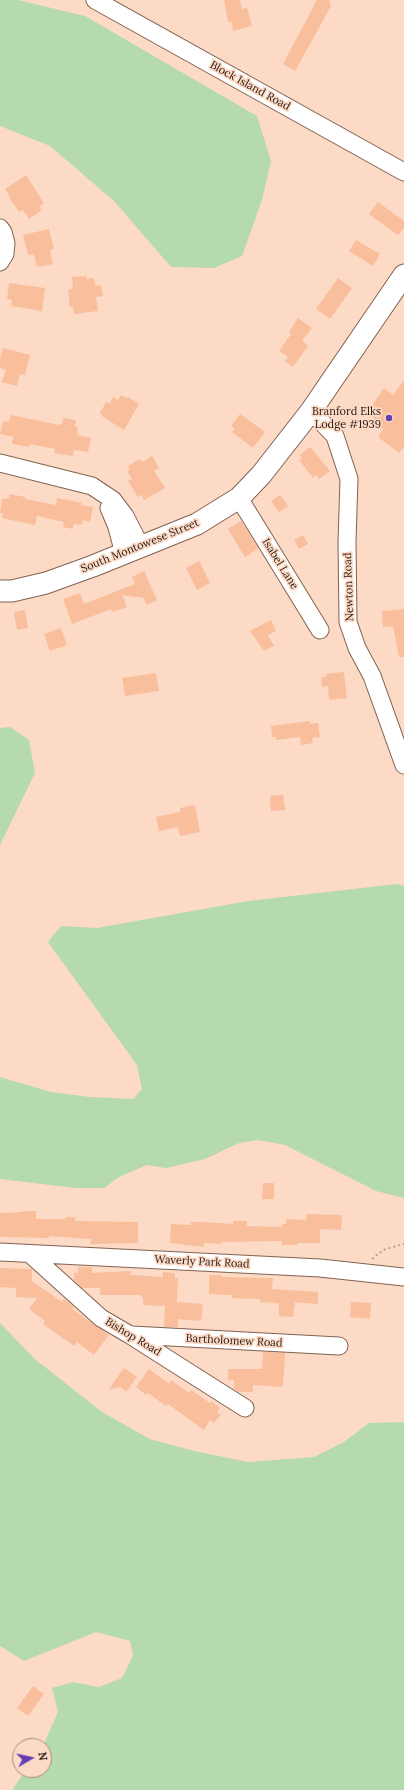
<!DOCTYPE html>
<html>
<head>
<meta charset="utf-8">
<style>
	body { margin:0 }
	#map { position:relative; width:404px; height:1790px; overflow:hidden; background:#fddac6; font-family:Lora,serif }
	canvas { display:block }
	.north { position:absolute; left:12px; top:1738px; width:40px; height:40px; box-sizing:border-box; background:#fddac6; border:1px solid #a78d7e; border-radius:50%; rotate:81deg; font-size:11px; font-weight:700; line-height:16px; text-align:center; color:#261a12 }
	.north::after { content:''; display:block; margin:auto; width:14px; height:18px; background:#643cb4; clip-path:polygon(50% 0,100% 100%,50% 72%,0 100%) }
</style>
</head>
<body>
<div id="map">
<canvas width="404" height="1790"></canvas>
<div class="north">N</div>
</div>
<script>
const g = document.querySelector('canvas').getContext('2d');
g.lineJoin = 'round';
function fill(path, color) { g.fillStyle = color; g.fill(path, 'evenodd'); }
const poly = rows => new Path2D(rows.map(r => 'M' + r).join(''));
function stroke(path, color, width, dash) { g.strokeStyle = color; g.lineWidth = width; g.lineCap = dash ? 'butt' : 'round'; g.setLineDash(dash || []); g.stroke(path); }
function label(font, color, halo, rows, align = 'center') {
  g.font = font + ' Lora,serif'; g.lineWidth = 3.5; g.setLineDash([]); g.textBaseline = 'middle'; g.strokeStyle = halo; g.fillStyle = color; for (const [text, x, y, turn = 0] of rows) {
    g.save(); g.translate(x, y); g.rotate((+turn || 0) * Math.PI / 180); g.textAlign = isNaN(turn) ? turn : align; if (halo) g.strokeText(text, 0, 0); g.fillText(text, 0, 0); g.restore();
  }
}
const green = poly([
	[0,0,18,0,85,16,257,116,271,161,262,200,242,256,214,268,171,267,115,202,50,146,0,126],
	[10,727,29,740,35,773,0,845,0,728],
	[397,884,404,886,404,1198,376,1191,285,1145,258,1140,239,1143,205,1159,166,1168,147,1165,119,1177,104,1188,75,1188,0,1179,0,1077,51,1092,90,1097,133,1099,142,1089,137,1065,48,942,61,926,97,928,248,901],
	[0,1323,36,1360,102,1412,150,1439,194,1451,248,1462,314,1457,344,1442,369,1423,404,1422,404,1790,12,1790,26,1770,44,1770,44,1746,43,1746,58,1712,52,1688,73,1682,99,1687,122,1678,133,1656,130,1641,96,1632,24,1661,0,1646]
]);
const building = poly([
	[224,0,240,0,242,9,247,8,252,26,233,31,232,22,228,22],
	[317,0,329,0,331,6,295,71,283,64],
	[26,175,44,203,39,207,42,210,29,219,23,210,19,212,9,197,10,196,5,189],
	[378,202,404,221,404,228,398,235,369,214],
	[49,229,54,249,50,250,53,264,37,267,34,254,28,255,23,235],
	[356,240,380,254,373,266,349,251],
	[86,276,87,279,94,278,95,286,101,285,103,296,96,297,98,311,74,314,73,307,70,307,68,290,73,289,72,277],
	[338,278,352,288,330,319,316,309],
	[9,283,45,288,42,311,11,306,12,300,7,299],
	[298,318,312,328,302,341,308,346,293,367,285,361,288,357,279,351,291,334,289,332],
	[3,348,30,355,25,375,20,374,17,386,2,382,6,370,0,368,0,359],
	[404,380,404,446,399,453,378,437,383,429,373,422,375,419,372,417,376,412,370,408,384,388,393,395],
	[121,395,127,398,128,397,139,404,124,430,103,417,100,413,106,402,110,404,113,397,118,400],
	[240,414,265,432,253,448,232,432,235,428,231,426],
	[11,415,59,425,60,424,62,424,63,418,76,420,75,427,78,427,77,435,91,438,88,452,74,450,73,456,54,453,55,449,30,444,29,447,12,444,13,437,0,434,3,421,9,422],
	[310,447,330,471,319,479,316,475,313,478,299,460,302,458,300,455],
	[152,456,159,468,154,471,165,488,144,500,141,495,138,497,128,481,132,479,127,471,130,469,128,466,140,459,142,462],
	[10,494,25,497,25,499,56,505,57,498,82,503,81,505,93,507,90,522,83,520,82,525,74,524,73,529,63,527,64,522,37,516,35,525,2,518,3,513,0,513,2,499,9,498],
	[280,495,288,506,279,512,271,501],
	[241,521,258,548,245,557,228,529],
	[303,535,308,544,299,549,294,540],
	[199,561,210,583,197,590,186,568],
	[144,571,157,600,147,605,144,598,122,595,127,607,112,612,111,609,72,624,63,599,80,593,84,604,135,584,132,577],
	[404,609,404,657,399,657,393,626,383,627,382,611],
	[25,610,28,628,17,630,14,612],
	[271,620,276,631,268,635,274,646,264,651,250,631],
	[61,628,67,645,50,651,44,634],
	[344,672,347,698,329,700,328,686,322,687,321,677,326,677,326,674],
	[156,673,159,691,125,696,122,678],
	[310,721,310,724,318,723,320,737,312,738,313,743,301,745,300,737,276,740,276,737,272,737,271,726],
	[283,795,285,810,271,811,270,796],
	[195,805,200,832,180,836,178,827,159,831,156,817,180,812,180,808],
	[263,1183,274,1183,274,1199,262,1199],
	[23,1211,36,1211,36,1219,65,1219,66,1217,75,1217,75,1221,138,1222,138,1243,91,1244,91,1239,49,1236,49,1238,0,1237,0,1213,23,1212],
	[307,1214,342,1215,341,1230,320,1229,320,1243,297,1243,297,1245,282,1245,282,1241,221,1242,221,1244,204,1243,204,1247,170,1243,171,1224,191,1225,191,1222,205,1222,233,1224,233,1221,247,1221,247,1226,282,1227,282,1224,286,1224,286,1219,306,1220],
	[78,1267,92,1267,92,1273,131,1271,131,1275,163,1277,163,1272,175,1273,175,1278,178,1278,177,1302,203,1304,201,1321,178,1319,178,1327,164,1327,165,1306,143,1305,143,1297,141,1297,141,1295,100,1295,100,1288,82,1288,74,1280,74,1273,78,1273],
	[0,1268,32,1269,32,1281,62,1302,64,1299,74,1307,72,1309,109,1335,94,1355,77,1342,74,1346,43,1324,45,1321,29,1309,37,1298,16,1297,16,1288,0,1287],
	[209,1275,222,1275,222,1277,273,1278,272,1289,318,1292,318,1304,295,1302,293,1317,279,1316,279,1303,260,1302,260,1299,232,1298,232,1295,209,1294],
	[351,1302,371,1303,370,1319,350,1317],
	[263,1352,285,1353,283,1387,253,1385,253,1392,238,1392,234,1389,234,1380,228,1380,228,1369,262,1369],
	[124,1368,137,1377,126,1392,120,1387,109,1389],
	[149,1369,169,1384,171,1380,189,1393,191,1390,210,1403,211,1401,220,1408,217,1412,221,1415,214,1423,210,1420,204,1430,168,1404,166,1406,148,1393,146,1395,136,1387],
	[33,1686,44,1694,28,1716,17,1708]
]);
const path = poly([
	[372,1259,383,1250,404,1244]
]);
const minor = poly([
	[95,0,404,172],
	[0,228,3,232,6,243,5,254,0,262],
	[311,411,335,436,349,479,347,542,348,622,357,648,372,676,404,765],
	[0,463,92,486,113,500,125,516,141,547],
	[239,498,320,630],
	[109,508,117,527,124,554],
	[0,1252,320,1268,404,1277],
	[30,1254,101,1318,130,1335,245,1408],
	[132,1335,339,1346]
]);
const major = poly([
	[0,591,12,591,46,583,93,566,197,524,239,498,261,475,311,411,404,275]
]);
const markers = [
	[389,418,4,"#643cb4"]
];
const streetNames = [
	["Block Island Road",250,86,29],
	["South Montowese Street",140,546,-22],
	["Isabel Lane",280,564,58],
	["Newton Road",349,587,-92],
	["Waverly Park Road",202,1262,3],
	["Bishop Road",133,1337,31],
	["Bartholomew Road",234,1341,3]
];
const poiNames = [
	["Branford Elks",381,412],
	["Lodge #1939",381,425]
];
fill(green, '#b5daad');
fill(building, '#f9be9b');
stroke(minor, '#806250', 19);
stroke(major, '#806250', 23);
stroke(path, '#b99d8d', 2, [2, 3]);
stroke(minor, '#fff', 17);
stroke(major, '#fff', 21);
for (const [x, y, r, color] of markers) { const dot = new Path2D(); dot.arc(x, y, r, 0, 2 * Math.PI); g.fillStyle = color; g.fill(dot); stroke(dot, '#fddac6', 1.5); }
label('11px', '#261a12', '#fddac6', streetNames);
label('11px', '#261a12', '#fddac6', poiNames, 'right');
</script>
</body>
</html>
